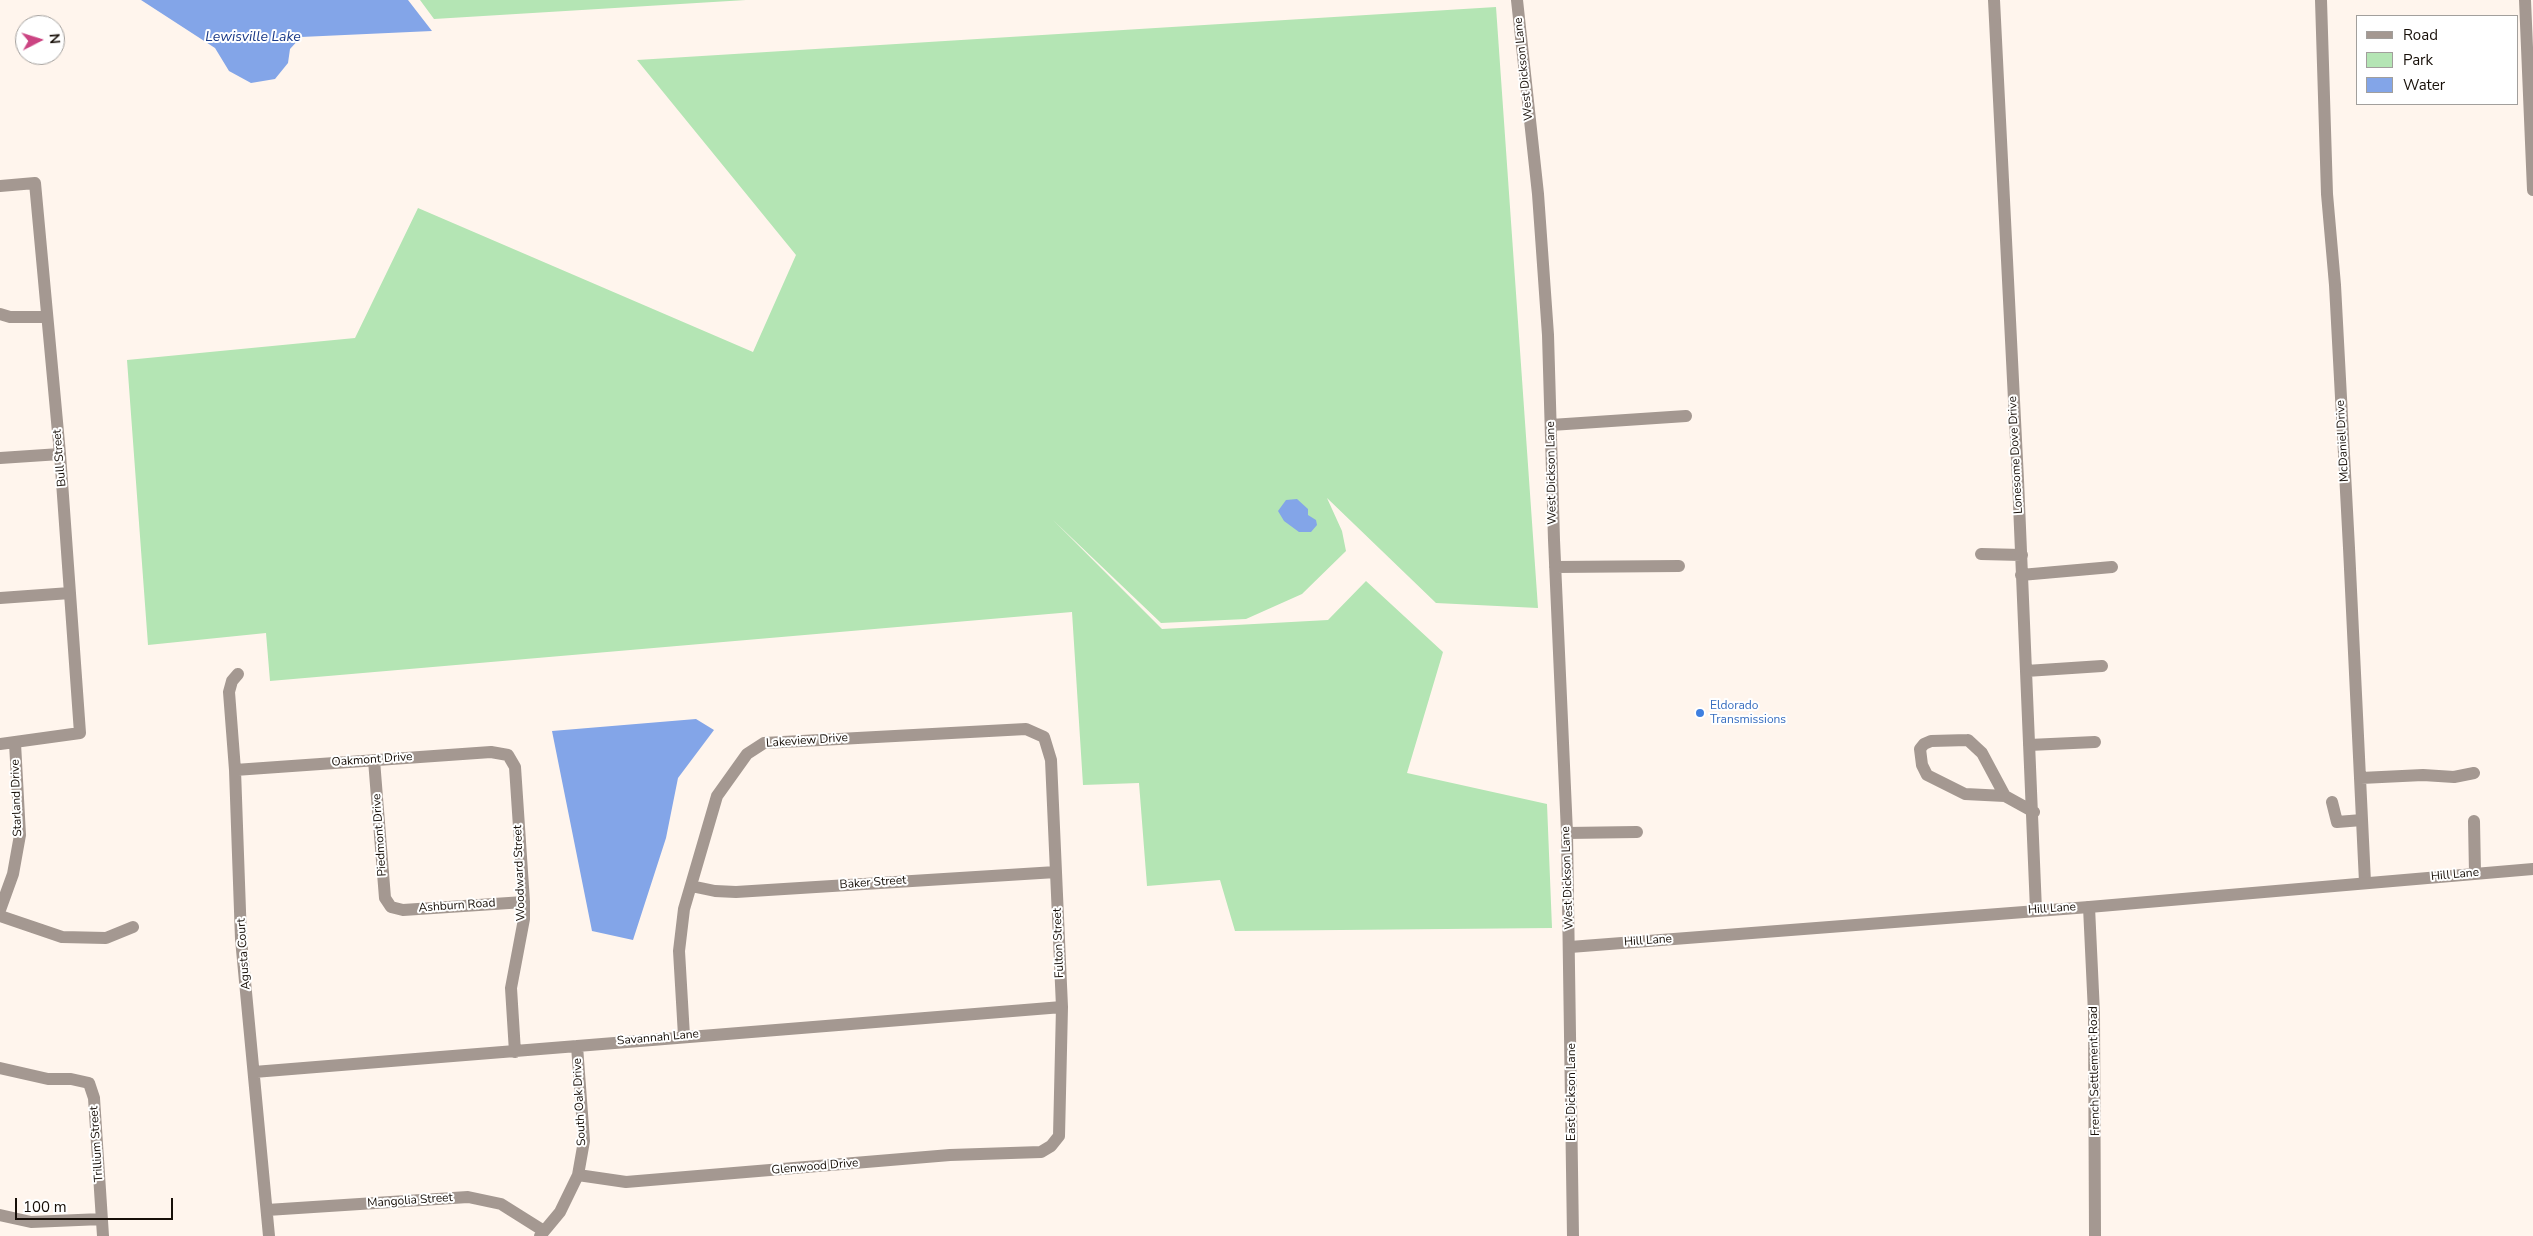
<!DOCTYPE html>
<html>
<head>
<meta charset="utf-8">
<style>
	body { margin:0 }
	#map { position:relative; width:2533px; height:1236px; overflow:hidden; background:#fff5ed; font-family:"Nunito Sans",sans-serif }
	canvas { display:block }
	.legend { position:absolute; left:2356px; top:15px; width:162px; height:90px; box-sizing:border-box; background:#fff; border:1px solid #a29f9c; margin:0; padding:6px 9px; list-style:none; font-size:15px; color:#170f08 }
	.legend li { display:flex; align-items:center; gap:10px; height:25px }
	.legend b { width:25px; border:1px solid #a29f9c }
	.north { position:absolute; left:15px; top:15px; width:50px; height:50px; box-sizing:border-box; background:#fff; border:1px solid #a29f9c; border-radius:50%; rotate:85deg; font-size:14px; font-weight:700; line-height:20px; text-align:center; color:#170f08 }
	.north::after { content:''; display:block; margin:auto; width:18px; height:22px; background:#cb4482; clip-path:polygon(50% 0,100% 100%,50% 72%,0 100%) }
	.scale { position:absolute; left:15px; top:1198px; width:158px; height:22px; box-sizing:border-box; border:2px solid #170f08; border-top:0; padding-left:6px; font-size:15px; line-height:18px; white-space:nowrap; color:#170f08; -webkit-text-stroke:4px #fff; paint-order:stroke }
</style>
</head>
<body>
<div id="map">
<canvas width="2533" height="1236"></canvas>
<ul class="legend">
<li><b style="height:6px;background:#a49891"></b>Road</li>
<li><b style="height:14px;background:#b4e5b4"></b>Park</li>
<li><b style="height:14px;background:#83a5e8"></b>Water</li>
</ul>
<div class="north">N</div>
<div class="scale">100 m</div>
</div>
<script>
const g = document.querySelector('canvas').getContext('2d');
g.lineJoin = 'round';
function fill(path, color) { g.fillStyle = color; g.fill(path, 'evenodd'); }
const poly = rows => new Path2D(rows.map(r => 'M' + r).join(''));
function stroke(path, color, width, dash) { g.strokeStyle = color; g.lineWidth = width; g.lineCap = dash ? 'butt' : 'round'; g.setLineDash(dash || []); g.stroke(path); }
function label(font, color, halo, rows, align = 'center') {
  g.font = font + ' "Nunito Sans",sans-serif'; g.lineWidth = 4; g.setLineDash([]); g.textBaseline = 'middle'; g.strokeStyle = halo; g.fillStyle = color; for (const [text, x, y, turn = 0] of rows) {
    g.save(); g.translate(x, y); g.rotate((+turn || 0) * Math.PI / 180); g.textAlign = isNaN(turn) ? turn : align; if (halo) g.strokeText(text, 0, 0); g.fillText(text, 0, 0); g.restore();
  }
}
const green = poly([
	[420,0,746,0,434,19],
	[1496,7,1538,608,1436,603,1327,498,1342,531,1346,551,1302,594,1246,619,1161,623,1053,520,1162,629,1328,620,1366,581,1443,652,1407,773,1547,804,1552,928,1235,931,1220,880,1147,886,1139,783,1083,785,1072,612,270,681,266,633,148,645,127,360,355,338,418,208,753,352,796,255,637,60]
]);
const water = poly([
	[141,0,408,0,432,31,301,37,290,49,288,63,275,79,251,83,229,71,215,48],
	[1297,499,1308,509,1308,515,1316,520,1317,525,1311,532,1299,532,1284,521,1278,511,1286,500],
	[696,719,714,730,678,778,666,838,633,940,592,931,552,731]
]);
const minor = poly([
	[1517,0,1538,194,1548,335,1554,540,1567,833,1573,1236],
	[1994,0,2018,480,2036,910],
	[2321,0,2327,194,2335,285,2349,548,2365,882],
	[2525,0,2533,190],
	[0,186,35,183,60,454,80,733,0,744],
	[0,314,10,317,47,317],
	[1551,425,1686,416],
	[0,458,60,454],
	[1981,554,2022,555],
	[1555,567,1679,566],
	[2021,575,2112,567],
	[0,598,70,593],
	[2026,671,2102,666],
	[238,674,232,681,229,692,235,770,241,939,269,1236],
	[1968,740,1982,753,2005,796,1965,794,1927,775,1922,765,1920,749,1924,744,1931,741,1968,740],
	[2029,745,2095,742],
	[374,760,385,898,391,907,403,910,524,902],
	[235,770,491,752,508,755,515,767,524,902,524,919,511,988,515,1052],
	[2361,778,2423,775,2454,777,2474,773],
	[2005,796,2034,812],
	[2332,802,2337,822,2362,820],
	[2474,821,2475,873],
	[1567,833,1637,832],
	[691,886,715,891,736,892,1056,872],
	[2089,907,2094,1013,2095,1236],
	[0,910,13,874,20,835,15,743],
	[0,916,62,937,106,938,133,927],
	[0,1068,48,1079,71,1079,89,1083,94,1098,103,1236],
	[254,1072,1062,1007],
	[578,1175,626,1182,950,1155,1041,1152,1051,1146,1059,1136,1062,1007,1051,760,1044,737,1026,729,764,743,747,754,717,796,684,909,679,951,684,1036],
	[267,1210,468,1197,501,1204,544,1231],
	[0,1215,31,1222,102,1219],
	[540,1236,560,1212,578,1175,584,1141,577,1046]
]);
const tertiary = poly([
	[1570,947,2089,907,2533,869]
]);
const markers = [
	[1700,713,5,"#3f7fe0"]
];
const streetNames = [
	["West Dickson Lane",1524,69,-96],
	["McDaniel Drive",2343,441,-93],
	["Lonesome Dove Drive",2016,455,-93],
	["Bull Street",60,458,-95],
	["West Dickson Lane",1552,473,-91],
	["Lakeview Drive",807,741,-4],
	["Oakmont Drive",372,760,-4],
	["Starland Drive",17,798,-92],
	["Piedmont Drive",380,835,-94],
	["Woodward Street",520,873,-92],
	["Hill Lane",2455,875,-5],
	["West Dickson Lane",1568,878,-92],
	["Baker Street",873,883,-4],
	["Ashburn Road",457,906,-4],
	["Hill Lane",2052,909,-4],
	["Hill Lane",1648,941,-4],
	["Fulton Street",1059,943,-92],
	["Agusta Court",244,954,-94],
	["Savannah Lane",658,1038,-5],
	["French Settlement Road",2095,1071,-91],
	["East Dickson Lane",1572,1092,-90],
	["South Oak Drive",580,1102,-93],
	["Trillium Street",97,1144,-94],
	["Glenwood Drive",815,1167,-5],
	["Mangolia Street",410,1201,-4]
];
const shopNames = [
	["Eldorado",1710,706],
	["Transmissions",1710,720]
];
const waterNames = [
	["Lewisville Lake",253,38]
];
fill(green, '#b4e5b4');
fill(water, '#83a5e8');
stroke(minor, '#a49891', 12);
stroke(tertiary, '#a49891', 12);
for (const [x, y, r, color] of markers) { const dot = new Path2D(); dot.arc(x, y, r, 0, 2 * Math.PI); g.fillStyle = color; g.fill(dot); stroke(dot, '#fff', 2); }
label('12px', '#170f08', '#fff', streetNames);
label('12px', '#366cbe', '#fff', shopNames, 'left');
label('italic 14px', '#193987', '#fff', waterNames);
</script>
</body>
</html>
